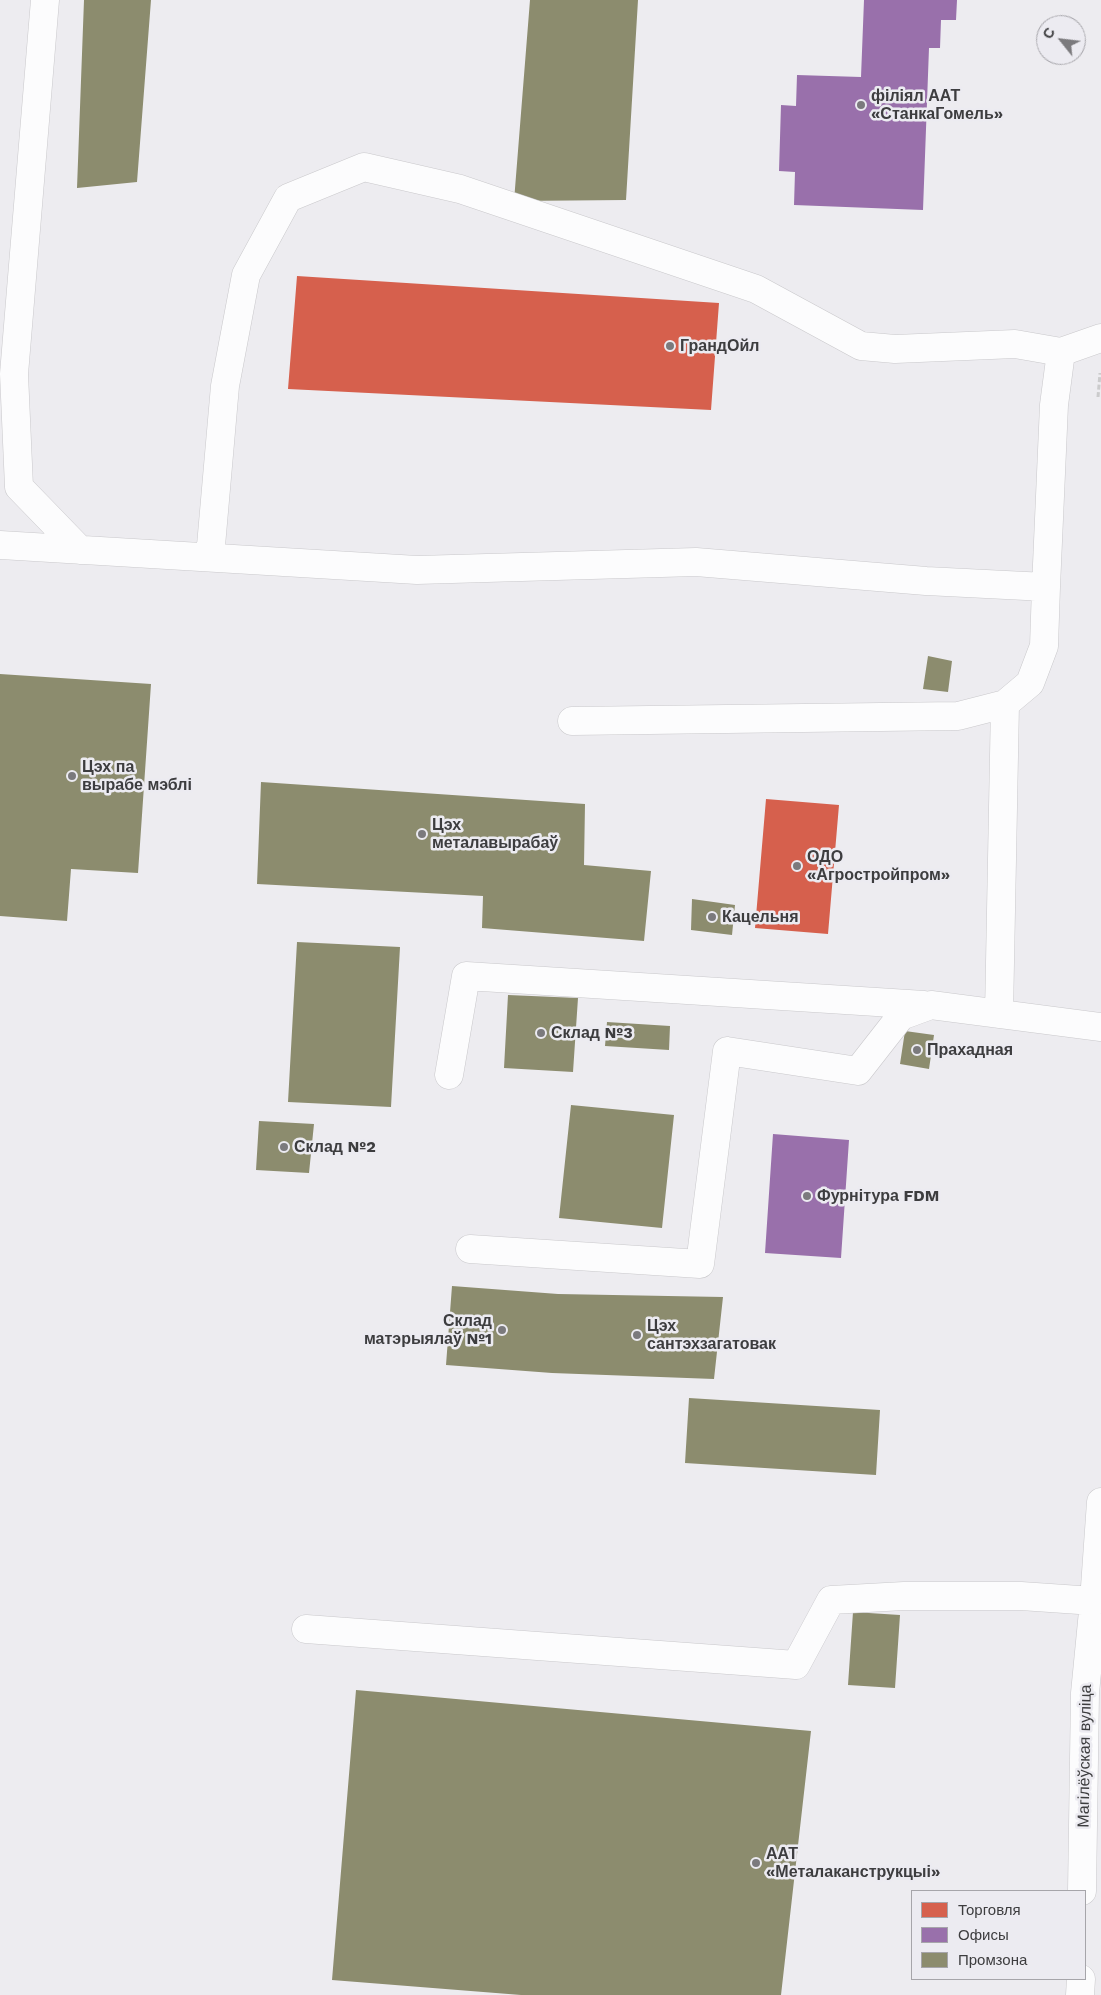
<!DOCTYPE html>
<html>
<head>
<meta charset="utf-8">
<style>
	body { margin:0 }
	#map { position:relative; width:1101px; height:1995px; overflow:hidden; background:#edecf0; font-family:"Work Sans",sans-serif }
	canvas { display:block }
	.legend { position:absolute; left:911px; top:1890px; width:175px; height:90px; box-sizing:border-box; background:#ecebf1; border:1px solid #a6a5aa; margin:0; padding:6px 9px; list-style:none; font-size:15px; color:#3d3d3f }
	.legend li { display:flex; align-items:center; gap:10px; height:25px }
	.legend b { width:25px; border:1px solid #a6a5aa }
	.north { position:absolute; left:1036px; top:15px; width:50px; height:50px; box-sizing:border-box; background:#ecebf1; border:1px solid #a6a5aa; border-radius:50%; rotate:299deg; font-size:14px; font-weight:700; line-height:20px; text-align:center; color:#3d3d3f }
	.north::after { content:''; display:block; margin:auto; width:18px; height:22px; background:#7b7a7d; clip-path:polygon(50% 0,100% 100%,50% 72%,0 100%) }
</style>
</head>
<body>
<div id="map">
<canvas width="1101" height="1995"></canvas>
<ul class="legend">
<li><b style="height:14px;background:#d6604d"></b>Торговля</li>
<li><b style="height:14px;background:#9970ab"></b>Офисы</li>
<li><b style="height:14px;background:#8c8c6e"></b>Промзона</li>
</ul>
<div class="north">С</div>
</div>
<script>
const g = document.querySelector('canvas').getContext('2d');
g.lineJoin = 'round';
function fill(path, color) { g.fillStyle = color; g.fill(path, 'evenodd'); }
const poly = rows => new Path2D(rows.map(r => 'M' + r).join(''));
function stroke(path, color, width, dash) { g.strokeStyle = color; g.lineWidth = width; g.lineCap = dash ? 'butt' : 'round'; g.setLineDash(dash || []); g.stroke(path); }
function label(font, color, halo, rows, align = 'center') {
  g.font = font + ' "Work Sans",sans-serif'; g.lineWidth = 5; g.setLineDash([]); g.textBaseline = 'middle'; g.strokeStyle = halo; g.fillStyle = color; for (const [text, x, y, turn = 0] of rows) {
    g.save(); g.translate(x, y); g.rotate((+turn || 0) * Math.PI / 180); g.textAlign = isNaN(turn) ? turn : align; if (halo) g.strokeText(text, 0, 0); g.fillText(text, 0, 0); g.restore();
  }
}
const shops = poly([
	[297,276,719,303,711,410,288,389],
	[766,799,839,805,828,934,755,928]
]);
const offices = poly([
	[864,0,957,0,956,20,941,20,940,48,929,48,923,210,794,205,795,172,779,171,781,105,796,106,797,75,861,77],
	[773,1134,849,1140,841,1258,765,1253]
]);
const industry = poly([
	[84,0,151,0,137,182,77,188],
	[530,0,638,0,626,200,514,201],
	[928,656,952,661,948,692,923,689],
	[0,674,151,684,138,873,71,869,67,921,0,916],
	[261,782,585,804,584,865,651,871,644,941,482,928,483,896,257,884],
	[692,899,735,905,732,935,691,930],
	[297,942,400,947,391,1107,288,1102],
	[508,995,578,998,573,1072,504,1068],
	[607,1022,670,1026,669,1050,605,1046],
	[905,1031,934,1035,929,1069,900,1064],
	[571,1105,674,1115,662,1228,559,1218],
	[259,1121,314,1124,309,1173,256,1170],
	[452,1286,558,1294,723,1297,714,1379,552,1373,446,1365],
	[689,1398,880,1410,876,1475,685,1463],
	[853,1612,900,1615,895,1688,848,1685],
	[356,1690,811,1731,781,1995,521,1995,332,1980]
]);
const path = poly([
	[1098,397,1100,373]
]);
const minor = poly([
	[45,0,14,374,19,487,80,550],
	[0,545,417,570,696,562,926,581,1046,587,1054,405,1061,352,1101,338],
	[210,557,225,386,246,275,288,198,364,167,460,189,756,289,861,346,895,349,1015,344,1061,352],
	[572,721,958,716,1005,704,1030,683,1044,646,1046,587],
	[999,1014,1005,704],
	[449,1075,466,976,924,1005],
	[470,1249,700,1264,727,1051,858,1071,901,1016,931,1005,1101,1027],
	[306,1629,796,1665,831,1600,904,1596,1021,1596,1094,1601],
	[1082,1891,1085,1693,1094,1601,1101,1502],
	[1080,1995,1081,1979]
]);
const markers = [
	[861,105,5,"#7b7a7d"],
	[670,346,5,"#7b7a7d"],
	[72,776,5,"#7b7a7d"],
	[422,834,5,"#7b7a7d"],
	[797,866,5,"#7b7a7d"],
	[712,917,5,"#7b7a7d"],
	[541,1033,5,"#7b7a7d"],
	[917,1050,5,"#7b7a7d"],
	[284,1147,5,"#7b7a7d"],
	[807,1196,5,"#7b7a7d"],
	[502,1330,5,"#7b7a7d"],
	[637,1335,5,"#7b7a7d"],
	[756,1863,5,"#7b7a7d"]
];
const poiNames = [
	["філіял ААТ",871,96],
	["«СтанкаГомель»",871,114],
	["ГрандОйл",680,346],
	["Цэх па",82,767],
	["вырабе мэблі",82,785],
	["Цэх",432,825],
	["металавырабаў",432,843],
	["ОДО",807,857],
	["«Агростройпром»",807,875],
	["Кацельня",722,917],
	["Склад №3",551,1033],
	["Прахадная",927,1050],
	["Склад №2",294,1147],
	["Фурнітура FDM",817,1196],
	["Склад",492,1321,"right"],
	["матэрыялаў №1",492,1339,"right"],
	["Цэх",647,1326],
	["сантэхзагатовак",647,1344],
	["ААТ",766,1854],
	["«Металаканструкцыі»",766,1872]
];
const streetNames = [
	["Магілёўская вуліца",1085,1756,-89]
];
fill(shops, '#d6604d');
fill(offices, '#9970ab');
fill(industry, '#8c8c6e');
stroke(minor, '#c9c8cb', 29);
stroke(path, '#cbcbcc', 3, [5, 2.5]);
stroke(minor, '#fcfcfd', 28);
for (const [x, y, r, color] of markers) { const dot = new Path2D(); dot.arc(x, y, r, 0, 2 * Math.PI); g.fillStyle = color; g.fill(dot); stroke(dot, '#ecebf1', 2); }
label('bold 16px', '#3d3d3f', '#ecebf1', poiNames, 'left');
label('16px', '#3d3d3f', '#ecebf1', streetNames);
</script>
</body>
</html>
